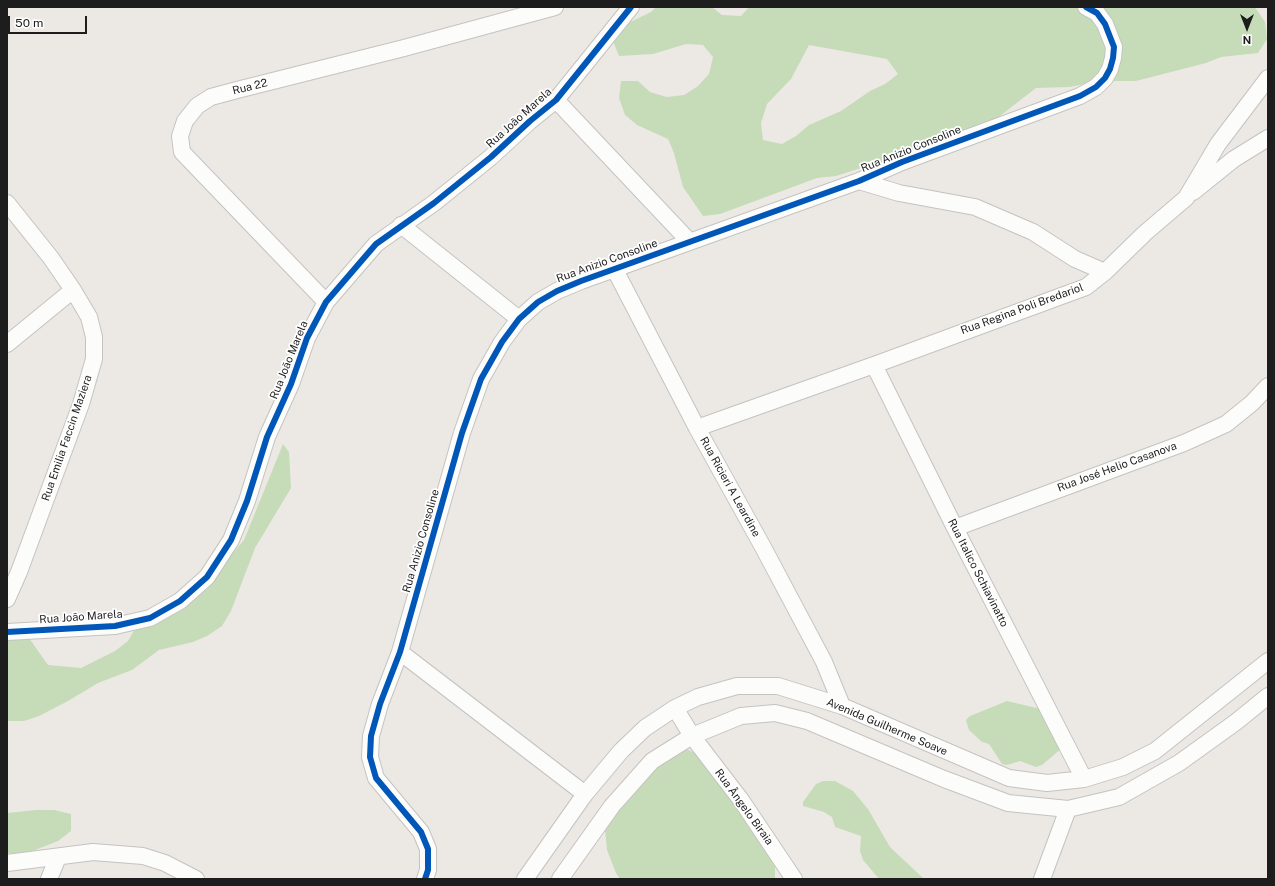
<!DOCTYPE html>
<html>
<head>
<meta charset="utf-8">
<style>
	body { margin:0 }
	#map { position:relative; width:1275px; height:886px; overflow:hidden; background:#ece9e5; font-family:"Public Sans",sans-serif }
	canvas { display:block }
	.frame { position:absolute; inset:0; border:8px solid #1d1d1d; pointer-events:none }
	.north { position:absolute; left:1227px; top:8px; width:40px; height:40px; -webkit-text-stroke:3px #fff; paint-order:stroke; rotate:180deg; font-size:11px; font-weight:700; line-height:16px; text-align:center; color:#1d1d1d }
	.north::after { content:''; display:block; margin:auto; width:14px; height:18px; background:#1d1d1d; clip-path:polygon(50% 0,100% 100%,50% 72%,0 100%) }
	.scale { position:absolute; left:8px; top:16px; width:79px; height:18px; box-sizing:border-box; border:2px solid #1d1d1d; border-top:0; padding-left:5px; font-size:12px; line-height:14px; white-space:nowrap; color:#1d1d1d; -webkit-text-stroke:3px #fff; paint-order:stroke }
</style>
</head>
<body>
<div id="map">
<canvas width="1275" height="886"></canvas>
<div class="frame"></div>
<div class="north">N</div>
<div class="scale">50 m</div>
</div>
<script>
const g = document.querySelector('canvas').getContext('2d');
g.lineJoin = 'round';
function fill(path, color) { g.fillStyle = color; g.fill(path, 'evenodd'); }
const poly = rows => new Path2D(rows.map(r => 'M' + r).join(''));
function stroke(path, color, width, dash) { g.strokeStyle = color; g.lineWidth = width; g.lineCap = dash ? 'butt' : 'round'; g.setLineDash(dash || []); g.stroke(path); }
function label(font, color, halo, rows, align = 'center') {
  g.font = font + ' "Public Sans",sans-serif'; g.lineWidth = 3.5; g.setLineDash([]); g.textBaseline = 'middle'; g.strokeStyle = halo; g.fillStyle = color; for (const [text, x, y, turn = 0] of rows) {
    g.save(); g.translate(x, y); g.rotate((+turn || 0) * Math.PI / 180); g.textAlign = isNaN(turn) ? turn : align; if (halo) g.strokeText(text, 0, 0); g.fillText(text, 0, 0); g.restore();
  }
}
const forest = poly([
	[656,7,712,7,722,15,741,16,749,7,1255,7,1265,22,1267,39,1258,53,1221,57,1206,63,1136,81,1103,81,1069,87,1036,88,996,119,886,164,867,166,836,176,817,178,720,214,703,216,683,187,674,153,668,139,637,125,625,115,619,98,621,81,638,81,650,92,667,97,684,95,698,86,709,74,713,57,703,45,686,44,653,54,619,56,613,41,620,27,651,12],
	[809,45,887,59,898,74,885,84,870,91,841,111,809,125,796,136,782,144,763,140,761,123,767,104,791,79],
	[283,444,289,452,291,488,255,548,231,611,222,626,207,636,193,642,159,650,132,670,98,683,68,701,39,716,24,721,7,721,7,635,29,638,48,665,81,668,115,651,128,641,136,627,221,567,244,540],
	[1007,701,1041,709,1062,748,1042,765,1036,767,1020,761,1007,765,1002,764,989,744,982,742,969,730,966,720,970,716],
	[674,750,688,750,705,757,769,840,775,867,775,879,620,879,616,873,607,850,605,829,612,810],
	[823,781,835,781,853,791,868,809,890,847,924,879,879,879,863,860,860,851,861,836,835,827,832,817,824,812,803,806,803,802,816,784],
	[36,810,54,810,71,814,71,831,58,841,25,854,7,853,7,813]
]);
const minor = poly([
	[556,100,689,241],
	[859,181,899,193,975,207,1033,232,1075,259,1105,272],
	[1193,192,1234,159,1268,138],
	[7,203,51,258,73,290,89,317,94,337,94,359,81,404,19,572,7,599],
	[401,225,519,319],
	[615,270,697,428,764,549,824,662,842,706],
	[326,302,182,152,180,136,185,121,197,106,211,97,237,90,404,48,555,7],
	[7,344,73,290],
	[874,365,955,528,1084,779],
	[697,428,874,365,1086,287,1105,272,1145,233,1186,198,1218,144,1268,78],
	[955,528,1184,443,1226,424,1252,403,1268,386],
	[7,632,115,626,150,618,180,601,207,577,231,540,247,501,267,437,291,384,307,338,326,302,376,244,434,203,491,157,530,121,556,100,631,7],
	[400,652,585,794],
	[675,708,692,736,741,800,794,879],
	[7,863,93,852,143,856,165,863,196,879],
	[49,879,58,857],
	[425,879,428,870,428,849,421,832,376,778,370,757,371,736,380,704,400,652,462,433,481,379,502,342,519,319,538,302,557,291,581,281,859,181,902,162,1080,96,1096,87,1105,78,1110,69,1113,58,1114,47,1105,24,1097,13,1086,7],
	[525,879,585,794,621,751,645,728,675,708,698,697,737,686,778,686,842,706,1009,778,1047,783,1084,779,1123,767,1155,751,1268,661],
	[560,879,612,806,652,761,692,736,741,716,775,713,807,721,944,779,1008,803,1068,809,1119,797,1179,763,1236,722,1268,696],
	[1042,879,1068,809]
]);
const cycleway = poly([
	[7,632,115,626,150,618,180,601,207,577,231,540,247,501,267,437,291,384,307,338,326,302,376,244,434,203,491,157,530,121,556,100,631,7],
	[425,879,428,870,428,849,421,832,376,778,370,757,371,736,380,704,400,652,462,433,481,379,502,342,519,319,538,302,557,291,581,281,859,181,902,162,1080,96,1096,87,1105,78,1110,69,1113,58,1114,47,1105,24,1097,13,1086,7]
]);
const streetNames = [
	["Rua 22",250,87,-14],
	["Rua João Marela",519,118,-42],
	["Rua Anizio Consoline",911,149,-22],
	["Rua Anizio Consoline",607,261,-20],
	["Rua Regina Poli Bredariol",1022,309,-20],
	["Rua João Marela",289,360,-68],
	["Rua Emilia Faccin Maziera",67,438,-71],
	["Rua José Helio Casanova",1117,467,-20],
	["Rua Ricieri A Leardine",730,487,61],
	["Rua Anizio Consoline",421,541,-74],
	["Rua Italico Schiavinatto",978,573,63],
	["Rua João Marela",81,617,-4],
	["Avenida Guilherme Soave",887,727,23],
	["Rua Ângelo Biraia",744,807,54]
];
fill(forest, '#c6dcb8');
stroke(minor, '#c4c3c1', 18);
stroke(minor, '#fcfcfb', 16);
stroke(cycleway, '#0057b8', 6);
label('11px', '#1d1d1d', '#fff', streetNames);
</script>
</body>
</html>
